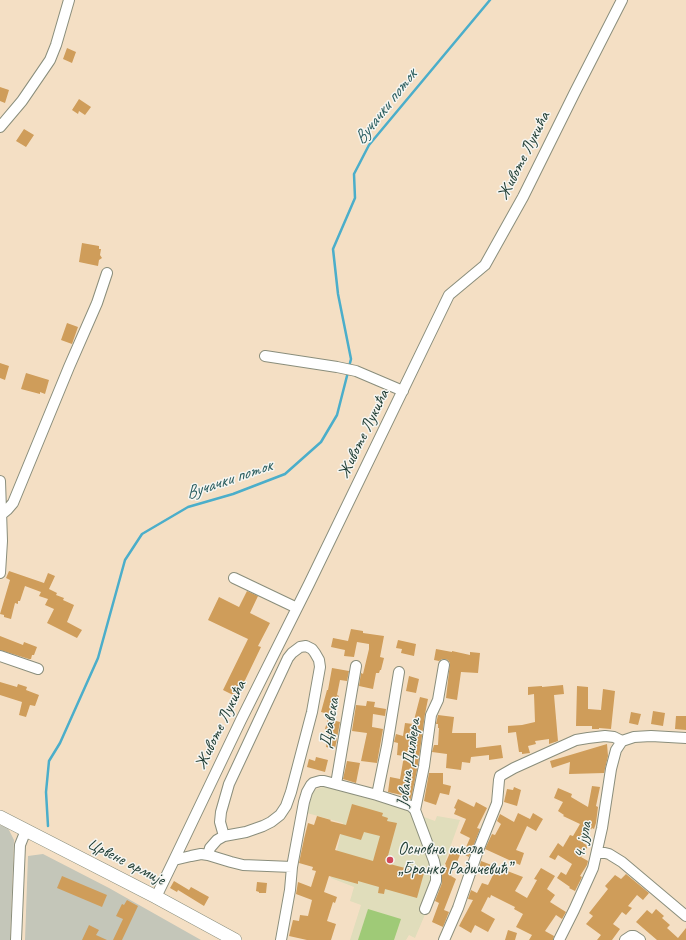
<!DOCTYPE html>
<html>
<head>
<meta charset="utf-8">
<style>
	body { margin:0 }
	canvas { display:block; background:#f4dfc4 }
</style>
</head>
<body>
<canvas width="686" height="940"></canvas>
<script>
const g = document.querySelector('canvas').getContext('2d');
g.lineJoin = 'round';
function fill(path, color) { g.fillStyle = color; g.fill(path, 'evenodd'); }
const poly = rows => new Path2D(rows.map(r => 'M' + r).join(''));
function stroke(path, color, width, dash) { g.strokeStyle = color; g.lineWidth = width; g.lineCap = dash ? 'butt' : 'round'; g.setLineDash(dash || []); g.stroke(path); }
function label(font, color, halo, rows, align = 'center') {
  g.font = font + ' Caveat,sans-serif'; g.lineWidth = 3; g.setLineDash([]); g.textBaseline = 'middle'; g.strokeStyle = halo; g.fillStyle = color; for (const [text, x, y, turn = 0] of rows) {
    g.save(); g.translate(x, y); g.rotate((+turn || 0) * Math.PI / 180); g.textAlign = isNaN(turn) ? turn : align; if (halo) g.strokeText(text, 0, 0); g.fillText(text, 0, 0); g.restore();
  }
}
const built = poly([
	[325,786,394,806,435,821,437,816,460,820,447,856,438,884,415,938,409,935,406,940,350,940,361,905,350,901,354,887,331,878,343,823,307,813,312,793,315,790]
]);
const industrial = poly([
	[0,825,8,828,14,840,10,940,0,940],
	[43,854,109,888,201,940,25,940,28,856]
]);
const green = poly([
	[368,909,401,919,394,940,358,940]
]);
const stream = poly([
	[349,367,351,359,338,294,333,249,355,198,354,174,369,145,490,0],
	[48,826,46,792,49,761,60,743,98,658,125,560,142,534,188,507,233,494,285,474,321,442,337,415,348,372]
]);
const building = poly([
	[67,48,76,52,72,63,63,59],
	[0,87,9,90,5,103,0,101],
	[79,99,91,107,85,115,79,111,78,114,72,110],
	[24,129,34,135,26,147,16,141],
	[82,243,99,246,99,249,101,249,100,255,102,258,99,260,98,266,79,262],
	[67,323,78,327,72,344,61,340],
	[0,363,9,366,5,380,0,378],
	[26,373,49,380,45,394,40,392,40,394,21,389],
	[9,571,44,583,48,573,55,576,49,589,57,593,56,595,64,598,63,600,74,605,67,622,82,630,77,638,47,623,54,609,45,605,48,599,39,596,41,592,25,586,20,601,18,601,18,604,15,603,11,619,4,617,4,615,0,614,10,580,6,578],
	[247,591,258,596,250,613,270,623,258,646,261,647,237,697,223,690,248,639,208,620,219,597,239,607],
	[351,629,363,631,363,633,384,636,380,657,384,658,381,670,380,670,379,673,376,673,373,689,359,686,361,673,363,674,369,649,369,644,357,642,354,657,344,656,345,650,331,647,333,638,348,641],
	[0,636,23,645,24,642,37,647,34,655,32,655,31,659,29,659,0,650],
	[398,640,416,644,414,656,401,653,402,649,396,648],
	[436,649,452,652,452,651,470,655,470,652,480,653,478,673,461,672,457,700,446,698,450,663,448,660,445,659,442,659,439,661,434,660],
	[332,668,349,671,347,681,340,680,337,695,339,696,333,715,321,712,327,690,328,690],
	[409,676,419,679,416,693,406,691],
	[0,682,17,687,18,684,27,687,26,690,39,695,35,706,30,705,26,717,19,715,22,702,0,695],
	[563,685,564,694,554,695,558,741,549,744,549,739,535,741,536,744,528,746,530,753,522,754,522,752,519,752,516,732,508,733,508,726,522,725,535,722,534,694,528,695,528,687,542,686,542,687],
	[577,686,588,687,588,709,601,710,603,689,615,691,611,729,599,728,599,729,592,729,592,726,576,726],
	[420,697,428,699,425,714,418,765,411,799,402,796,402,795,388,792,390,777,400,779,404,756,397,755,398,743,394,742,396,734,403,736,405,723,413,724],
	[367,701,375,702,374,707,386,709,385,716,373,714,372,727,383,729,377,763,361,761,367,733,352,731,356,705,366,706],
	[653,711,665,713,663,726,651,724],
	[631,712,641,714,638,725,629,723],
	[438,715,454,717,452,733,476,733,476,748,501,745,503,758,489,760,489,755,471,757,470,763,462,762,461,770,446,768,447,754,432,752,434,745,438,745,439,728,438,728,438,724,436,724],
	[676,716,686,716,686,730,675,729],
	[328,719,340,722,335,749,326,747,329,730,325,729],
	[607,744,608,756,604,773,569,774,570,762,552,768,550,761],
	[316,757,328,760,325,772,307,767,309,759,315,761],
	[347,761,360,763,356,783,343,779],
	[429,773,443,773,443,784,451,786,449,795,440,793,436,805,424,801],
	[592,786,600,787,596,806,598,807,596,823,594,829,592,828,583,843,588,846,581,857,588,861,587,865,580,876,582,877,575,891,569,888,570,887,557,878,561,872,566,875,572,864,558,855,555,860,549,857,558,843,563,847,570,835,573,836,580,824,563,816,564,815,558,811,563,802,554,798,558,788,572,794,571,797,588,807],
	[514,787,521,790,517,806,504,802,507,789,513,790],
	[458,799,474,807,476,802,487,808,477,828,480,829,469,857,463,854,470,838,460,833,466,819,454,814,456,809,454,808],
	[352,804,383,813,382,816,388,818,387,821,397,823,386,863,424,873,417,898,385,889,384,894,378,893,379,887,358,881,358,884,329,876,324,892,337,897,335,903,333,902,327,921,336,924,331,940,307,940,289,936,293,920,299,921,300,915,308,916,312,900,296,894,298,882,311,887,316,871,312,870,313,867,299,863,304,839,308,823,314,825,317,816,331,820,330,821,346,825],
	[364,832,380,836,373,861,335,850,340,834,361,840],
	[518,813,530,819,533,813,543,819,536,831,527,826,516,850,524,853,520,865,485,849,492,834,495,835,501,824,497,821,500,814,514,822],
	[453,846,462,850,451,876,456,879,444,910,449,912,443,927,432,922,439,903,435,901,442,883,442,875,446,865,445,864],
	[481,861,523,877,515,891,527,898,537,880,534,879,541,868,555,876,547,889,555,895,550,902,566,912,562,919,556,915,545,931,554,936,553,940,529,940,532,935,516,927,523,914,514,909,515,907,491,895,490,898,488,897,481,911,495,919,488,932,475,925,471,933,459,926,473,900,468,899,471,890,477,893,482,883,488,885,494,873,479,868],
	[626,874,649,893,643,900,637,895,628,906,632,908,626,915,622,912,613,924,620,929,612,940,597,940,601,935,586,924,593,916,589,913,608,889,605,886,615,875,621,879],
	[62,876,107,895,102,907,57,888],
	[174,881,189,890,191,887,209,897,204,906,178,890,177,892,170,888],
	[257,882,267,883,266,893,259,893,259,892,256,891],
	[127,900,138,906,122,940,113,940,123,919,116,916,122,904,124,905],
	[656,909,664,916,662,918,670,925,667,928,678,938,686,928,686,940,657,940,636,922,647,910,652,914],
	[89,925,99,930,96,935,107,940,82,940],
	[508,930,517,933,515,940,505,940]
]);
const minor = poly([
	[0,127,22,101,50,60,56,45,69,0],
	[265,356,337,367,356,371,403,391],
	[0,481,2,541,0,573],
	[1,515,7,510,13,503,69,367,97,303,107,273],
	[234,578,297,608],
	[0,656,38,669],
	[336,784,356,666],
	[377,795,387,746,399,672],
	[597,853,605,853,609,854,622,862,686,916],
	[208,855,210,848,217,840,224,836,246,832,263,826,271,822,280,815,286,806,291,792,312,712,320,667,319,660,315,653,312,649,306,646,300,647,292,653,288,658,229,784,221,812,220,822,224,836],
	[174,860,191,856,201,854,208,855,231,862,243,865,292,867,304,802,307,792,311,785,313,783,320,781,324,781,377,795,411,806,415,810],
	[156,897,174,860,241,720,309,584,449,295,485,265,523,197,575,92,622,0],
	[425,909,436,881,436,870,434,861,415,810,424,766,431,715,438,700,444,665],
	[16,940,20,845,26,830],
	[281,940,290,890,292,867],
	[444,940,458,908,477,853,497,803,499,780,500,776,514,768,576,740,588,738,605,736,614,737,622,741],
	[559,940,574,910,593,868,602,828,611,769,616,750,622,741,634,737,651,736,686,738],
	[625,940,631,936,634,936,640,940]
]);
const major = poly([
	[0,817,156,897,235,940]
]);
const markers = [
	[390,860,4,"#d1495b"]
];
const streetNames = [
	["Животе Лукића",524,156,-63],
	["Животе Лукића",364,434,-64],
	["Дравска",330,723,-80],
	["Животе Лукића",221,725,-64],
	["Јована Дилбера",409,763,-82],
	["4. јула",583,840,-78],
	["Црвене армије",126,862,27]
];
const poiNames = [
	["Основна школа",398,850],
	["„Бранко Радичевић”",398,870]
];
const waterNames = [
	["Вучачки поток",386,107,-52],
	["Вучачки поток",229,480,-19]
];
fill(built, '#e0ddbb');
fill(industrial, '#c4c6b9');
fill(green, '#9fca77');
stroke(stream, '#4baeca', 2.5);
fill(building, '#cf9d5a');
stroke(minor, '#8a8e7c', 12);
stroke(major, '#8a8e7c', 14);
stroke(minor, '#fff', 10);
stroke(major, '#fff', 13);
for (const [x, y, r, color] of markers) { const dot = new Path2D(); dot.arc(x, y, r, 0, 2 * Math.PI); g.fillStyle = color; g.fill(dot); stroke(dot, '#f6f6f2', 1.5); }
label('17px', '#1f3d34', '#f6f6f2', streetNames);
label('17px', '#1f3d34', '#f6f6f2', poiNames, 'left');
label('italic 18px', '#2c5f61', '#f6f6f2', waterNames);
</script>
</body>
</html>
